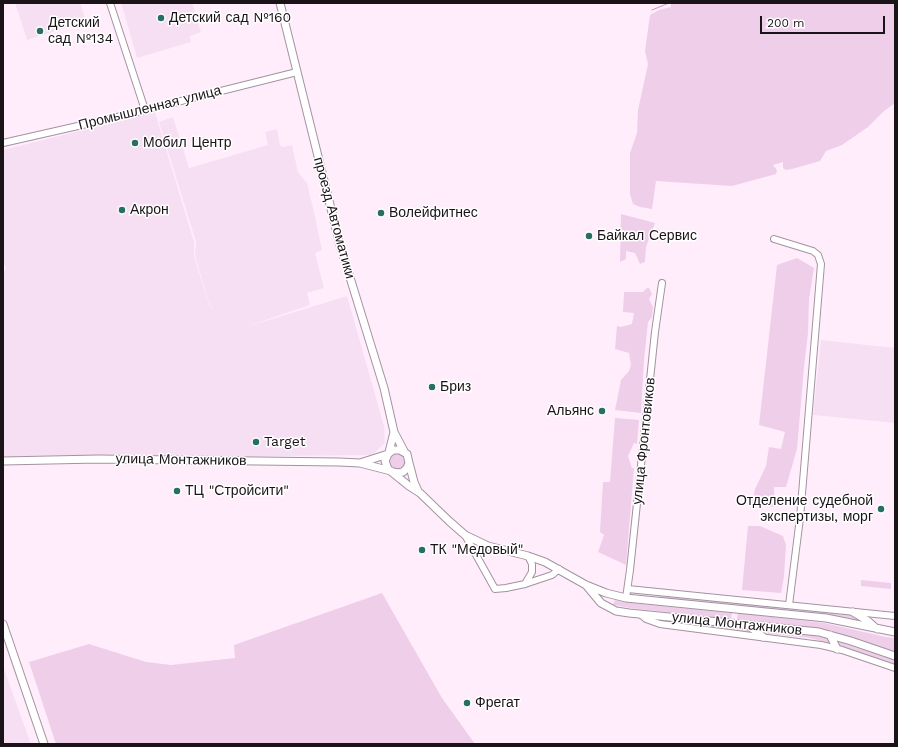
<!DOCTYPE html>
<html>
<head>
<meta charset="utf-8">
<style>
	body { margin:0 }
	#map { position:relative; width:898px; height:747px; overflow:hidden; background:#ffedfc; font-family:"Work Sans",sans-serif }
	canvas { display:block }
	.frame { position:absolute; inset:0; border:4px solid #1a1419; pointer-events:none }
	.scale { position:absolute; left:760px; top:16px; width:125px; height:18px; box-sizing:border-box; border:2px solid #1a1419; border-top:0; padding-left:5px; font-size:12px; line-height:14px; white-space:nowrap; color:#1a1419; -webkit-text-stroke:3px #fff; paint-order:stroke }
</style>
</head>
<body>
<div id="map">
<canvas width="898" height="747"></canvas>
<div class="frame"></div>
<div class="scale">200 m</div>
</div>
<script>
const g = document.querySelector('canvas').getContext('2d');
g.lineJoin = 'round';
function fill(path, color) { g.fillStyle = color; g.fill(path, 'evenodd'); }
const poly = rows => new Path2D(rows.map(r => 'M' + r).join(''));
function stroke(path, color, width, dash) { g.strokeStyle = color; g.lineWidth = width; g.lineCap = dash ? 'butt' : 'round'; g.setLineDash(dash || []); g.stroke(path); }
function label(font, color, halo, rows, align = 'center') {
  g.font = font + ' "Work Sans",sans-serif'; g.lineWidth = 3; g.setLineDash([]); g.textBaseline = 'middle'; g.strokeStyle = halo; g.fillStyle = color; for (const [text, x, y, turn = 0] of rows) {
    g.save(); g.translate(x, y); g.rotate((+turn || 0) * Math.PI / 180); g.textAlign = isNaN(turn) ? turn : align; if (halo) g.strokeText(text, 0, 0); g.fillText(text, 0, 0); g.restore();
  }
}
const built = poly([
	[15,3,80,3,86,21,27,40],
	[121,3,192,3,201,32,190,36,191,42,137,58],
	[155,112,194,242,194,256,210,307,214,309,210,306,195,256,196,242,159,122,173,117,189,168,268,145,265,132,277,129,280,145,283,147,292,145,298,172,307,183,314,212,322,250,315,253,324,288,307,293,310,305,242,328,347,296,384,426,385,443,372,455,3,459,3,271,6,270,3,257,3,150],
	[821,340,895,348,895,423,813,415],
	[3,666,31,744,3,744]
]);
const green = poly([
	[671,3,895,3,895,103,884,111,868,127,842,145,826,151,820,161,792,169,786,170,783,168,783,162,773,165,777,170,776,174,732,186,656,181,652,209,640,207,633,204,630,194,630,153,637,133,638,110,648,64,645,51,650,15,659,10,671,7],
	[621,214,655,223,646,247,645,262,640,264,635,253,626,251,626,259,620,262],
	[797,258,814,268,809,299,808,333,804,367,797,449,786,487,774,487,775,507,752,504,755,489,766,466,769,447,781,449,785,432,759,425,777,265],
	[647,288,649,288,652,294,649,299,653,307,652,317,648,322,644,360,641,413,615,410,621,380,629,371,631,365,629,353,615,349,617,326,621,327,632,324,634,313,623,312,624,292,643,292],
	[615,418,639,420,637,444,634,443,628,456,632,468,634,468,626,565,598,552,604,535,600,532,603,482,610,482],
	'388 461a9 9 0 1 1 18 0a9 9 0 1 1-18 0Z',
	[748,526,760,526,783,536,786,545,784,577,781,593,742,590],
	[861,580,891,583,891,589,861,586],
	[382,593,442,698,475,744,56,744,29,662,89,644,146,662,171,665,235,658,234,645],
	[660,596,848,614,856,617,867,625,657,598],
	[615,600,631,603,732,613,731,619,630,608,614,605,613,604],
	[738,613,824,623,886,637,895,638,895,653,823,630,792,625,738,620,737,618],
	[650,618,750,628,755,633,678,624],
	[755,628,811,634,829,639,832,644,810,638,760,633],
	[836,641,895,660,895,664,839,646]
]);
const stream = poly([
	[652,10,669,3]
]);
const minor = poly([
	[110,3,145,110],
	[3,143,113,118,297,72],
	[774,239,813,251,818,255,821,264,800,518,789,605],
	[465,535,495,589,506,588,525,584,552,575,559,569],
	[525,584,532,572,532,564,528,556],
	[628,589,895,616],
	[626,598,630,570,655,332,662,283],
	[640,614,646,619,660,624,821,645,842,650,895,668]
]);
const major = poly([
	[280,3,340,245,384,388,394,432,404,451],
	[389,452,394,432],
	[3,461,98,459,339,462,360,463,391,471],
	[360,463,388,454],
	[409,463,414,482,418,491],
	[393,472,398,473,403,472,407,468,409,463,407,454,400,450,393,450,388,454,385,461,388,469,409,486,420,493,449,521,465,535,488,546,528,556,545,562,586,585,606,593,626,598,826,618,895,632],
	[586,585,601,603,616,611,629,613,819,632,851,641,895,656],
	[853,612,868,621,877,629],
	[3,624,44,744],
	[748,625,763,637],
	[830,635,837,649]
]);
const markers = [
	[161,18,4,"#276e63"],
	[40,31,4,"#276e63"],
	[135,143,4,"#276e63"],
	[122,210,4,"#276e63"],
	[381,213,4,"#276e63"],
	[589,236,4,"#276e63"],
	[432,387,4,"#276e63"],
	[602,411,4,"#276e63"],
	[256,442,4,"#276e63"],
	[177,491,4,"#276e63"],
	[881,509,4,"#276e63"],
	[422,550,4,"#276e63"],
	[467,703,4,"#276e63"]
];
const poiNames = [
	["Детский сад №160",169,18],
	["Детский",48,23],
	["сад №134",48,39],
	["Мобил Центр",143,143],
	["Акрон",130,210],
	["Волейфитнес",389,213],
	["Байкал Сервис",597,236],
	["Бриз",440,387],
	["Альянс",594,411,"right"],
	["Target",264,442],
	["ТЦ \"Стройсити\"",185,491],
	["Отделение судебной",873,501,"right"],
	["экспертизы, морг",873,517,"right"],
	["ТК \"Медовый\"",430,550],
	["Фрегат",475,703]
];
const streetNames = [
	["Промышленная улица",150,108,-14],
	["проезд Автоматики",334,218,75],
	["улица Фронтовиков",644,441,-84],
	["улица Монтажников",181,460,1],
	["улица Монтажников",737,624,6]
];
fill(built, '#f7dff3');
fill(green, '#efceea');
stroke(stream, '#c796c0', 1);
stroke(minor, '#a393a0', 8);
stroke(major, '#a393a0', 9);
stroke(minor, '#fff', 6);
stroke(major, '#fff', 7);
for (const [x, y, r, color] of markers) { const dot = new Path2D(); dot.arc(x, y, r, 0, 2 * Math.PI); g.fillStyle = color; g.fill(dot); stroke(dot, '#fff', 1.5); }
label('14px', '#1a1419', '#fff', poiNames, 'left');
label('14px', '#1a1419', '#fff', streetNames);
</script>
</body>
</html>
